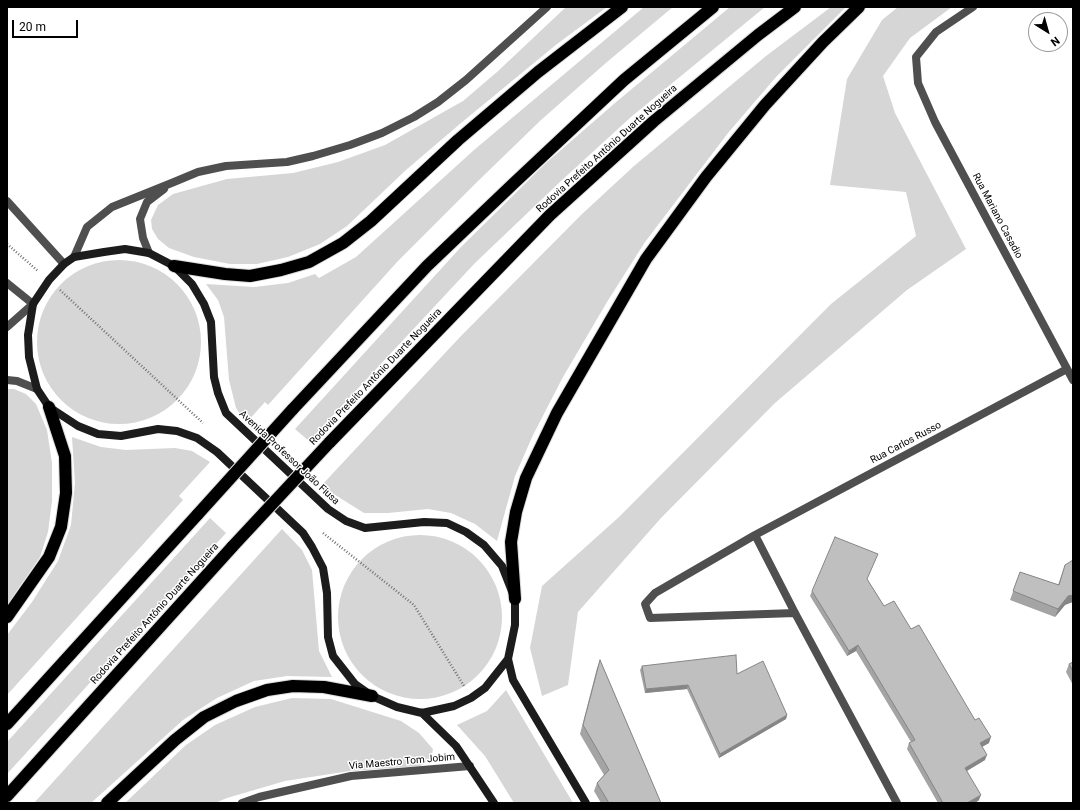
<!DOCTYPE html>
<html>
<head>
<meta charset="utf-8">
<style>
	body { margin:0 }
	#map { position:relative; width:1080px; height:810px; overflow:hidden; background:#fff; font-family:Roboto,sans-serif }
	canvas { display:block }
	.frame { position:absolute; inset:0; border:8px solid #000; pointer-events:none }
	.north { position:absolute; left:1028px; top:12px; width:40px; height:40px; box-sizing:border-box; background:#fff; border:1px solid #999; border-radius:50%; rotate:143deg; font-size:11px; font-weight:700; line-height:16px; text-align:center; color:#000 }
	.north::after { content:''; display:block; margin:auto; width:14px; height:18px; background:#000; clip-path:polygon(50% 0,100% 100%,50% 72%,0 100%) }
	.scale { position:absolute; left:12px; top:20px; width:66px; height:18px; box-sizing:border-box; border:2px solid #000; border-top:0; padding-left:5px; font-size:12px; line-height:14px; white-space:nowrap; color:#000; -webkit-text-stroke:3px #fff; paint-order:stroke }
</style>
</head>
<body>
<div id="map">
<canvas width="1080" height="810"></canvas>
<div class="frame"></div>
<div class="north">N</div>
<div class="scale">20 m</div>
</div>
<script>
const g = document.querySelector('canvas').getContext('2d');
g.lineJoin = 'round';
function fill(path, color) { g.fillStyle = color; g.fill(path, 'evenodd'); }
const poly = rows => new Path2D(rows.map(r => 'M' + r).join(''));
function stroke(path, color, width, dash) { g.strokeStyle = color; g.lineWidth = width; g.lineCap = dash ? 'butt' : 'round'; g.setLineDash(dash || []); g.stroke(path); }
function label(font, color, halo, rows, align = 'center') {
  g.font = font + ' Roboto,sans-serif'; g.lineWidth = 3; g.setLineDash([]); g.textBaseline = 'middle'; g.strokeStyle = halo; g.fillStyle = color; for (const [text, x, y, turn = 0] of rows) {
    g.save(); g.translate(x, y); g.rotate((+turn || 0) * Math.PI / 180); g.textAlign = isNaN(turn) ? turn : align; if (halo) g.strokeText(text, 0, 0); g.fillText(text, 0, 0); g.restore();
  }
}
const green = poly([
	[566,7,607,7,557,44,461,123,406,170,347,226,320,244,288,257,257,264,230,264,194,257,169,248,158,239,152,229,151,220,158,205,173,194,227,179,293,173,338,162,385,145,463,101,497,72],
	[644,7,673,7,607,62,541,120,476,183,398,261,268,405,265,402,246,423,236,408,229,380,224,317,218,300,206,284,254,287,288,283,315,274,319,278,356,257,474,150],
	[730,7,765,7,631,117,561,181,475,263,309,441,295,429,461,247,546,163,615,103],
	[831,7,846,7,776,77,728,133,645,242,607,302,563,377,533,435,515,476,497,541,475,524,451,513,428,509,388,513,364,513,321,486,460,337,581,215,634,166,766,56],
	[898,7,952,7,910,38,883,76,895,113,966,249,907,290,775,403,661,518,578,612,568,685,542,696,530,648,542,586,619,517,831,304,916,236,906,192,830,185,847,79,882,20],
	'37 342a82 82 0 1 1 164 0a82 82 0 1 1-164 0Z',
	[7,389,14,389,26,394,36,404,47,430,52,463,52,501,48,532,40,557,7,605],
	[72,437,101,447,126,450,175,448,192,451,210,462,179,496,183,500,7,695,7,635,32,602,58,561,71,525,75,483],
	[210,518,226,533,7,774,7,742],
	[282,529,302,550,312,570,319,651,332,677,287,676,254,681,217,698,183,720,91,803,34,803],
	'338 617a82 82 0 1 1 164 0a82 82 0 1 1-164 0Z',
	[506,690,573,803,514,803,485,756,457,725,487,711],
	[292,698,331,699,401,721,419,733,433,749,431,760,420,766,350,771,285,781,227,798,215,803,125,803,186,745,215,725,255,707]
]);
const path = poly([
	[7,244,38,271],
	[60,290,203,423],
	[323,533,414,605,464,686]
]);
const minor = poly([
	[973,7,936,32,916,57,918,83,935,122,1073,380],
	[149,253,143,238,140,219,147,202,164,189],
	[74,257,87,227,112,207,174,182,198,172,226,166,287,162,313,156,350,145,382,133,414,117,438,102,466,80,547,7],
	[7,327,33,304],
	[7,380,17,381,37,389],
	[755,535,795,613,897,803],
	[795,613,650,618,645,604,655,593,755,535,1067,369],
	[242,803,259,797,351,776,470,766]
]);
const tertiary = poly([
	[7,201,64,264],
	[7,283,33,304]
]);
const secondary = poly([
	[508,659,485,688,471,698,454,706,422,713,397,707,372,696,355,684,333,656,328,637,327,593,323,568,312,547,303,533,217,452,197,438,177,431,158,429,121,436,98,434,78,426,49,407,37,389,29,357,28,335,33,304,49,280,64,264,74,257,104,252,125,249,149,253,174,266,192,284,204,304,211,322,214,377,218,393,226,413,328,509,346,521,365,528,424,522,447,523,466,532,484,545,502,566,515,599,515,625,508,659,513,680,586,803],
	[422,713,456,746,494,803]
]);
const motorway = poly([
	[174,266,225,274,250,276,281,270,309,262,343,243,371,221,458,140,538,72,622,7],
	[292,410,427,266,513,184,624,80,713,7],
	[329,443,550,215,654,121,758,35,795,7],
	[515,599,511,542,516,512,526,478,557,413,646,259,706,177,765,105,823,42,859,7],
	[7,617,49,557,61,527,66,493,65,456,49,407],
	[7,724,198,514],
	[7,796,233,546],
	[107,803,175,740,204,717,236,701,267,690,293,686,324,687,372,696]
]);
const motorwayBridge = poly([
	[198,514,292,410],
	[233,546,329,443]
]);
const wall = poly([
	[1065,565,1065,605,1055,617,1010,600,1020,572,1058,585],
	[867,579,884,606,911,629,989,743,982,747,985,760,967,771,979,800,975,803,938,803,907,749,909,743,911,742,856,651,847,656,810,596,812,591],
	[600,660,661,803,601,803,594,791,597,783,604,775,580,734,597,668],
	[1073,662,1073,685,1066,672,1069,664],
	[642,666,737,674,787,715,786,719,719,758,687,689,645,693,640,670]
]);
const shadedWall = poly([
	[1073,595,1073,602,1065,605,1055,617,1058,609,1068,596],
	[858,645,856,651,847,656,849,651],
	[688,685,687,689,645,693,646,689],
	[787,715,786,719,719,758,720,754],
	[991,737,989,743,978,749,980,743],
	[987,755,985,760,963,773,965,768],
	[981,795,979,800,975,803,967,803]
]);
const building = poly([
	[835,537,878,554,867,579,884,606,894,601,911,629,919,625,975,720,979,718,991,737,980,743,987,755,965,768,981,795,967,803,943,803,909,743,915,740,858,645,849,651,812,591,835,537],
	[1073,560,1073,595,1068,596,1058,609,1013,591,1020,572,1059,585,1065,565,1073,560],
	[736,655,737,674,763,661,787,715,720,754,688,685,646,689,642,666,736,655],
	[600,660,661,803,609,803,597,783,609,770,583,725,600,660],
	[1073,662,1073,671,1069,664,1073,662]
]);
const streetNames = [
	["Rodovia Prefeito Antônio Duarte Nogueira",607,149,-42],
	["Rua Mariano Casadio",997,216,62],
	["Rodovia Prefeito Antônio Duarte Nogueira",376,377,-46],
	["Rua Carlos Russo",906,443,-28],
	["Avenida Professor João Fiusa",289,458,43],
	["Rodovia Prefeito Antônio Duarte Nogueira",155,614,-48],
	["Via Maestro Tom Jobim",402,762,-5]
];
fill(green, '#d6d6d6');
stroke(motorway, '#dbdbdb', 14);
stroke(path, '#717171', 2.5, [1, 2]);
stroke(minor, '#4f4f4f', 8);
stroke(tertiary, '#4f4f4f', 8);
stroke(secondary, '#1c1c1c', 8);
stroke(motorway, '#000', 12);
stroke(motorwayBridge, '#dbdbdb', 14, []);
stroke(motorwayBridge, '#000', 12);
fill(wall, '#a4a4a4');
fill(shadedWall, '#868686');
fill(building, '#bfbfbf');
stroke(building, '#868686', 1);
label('10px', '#000', '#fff', streetNames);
</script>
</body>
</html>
